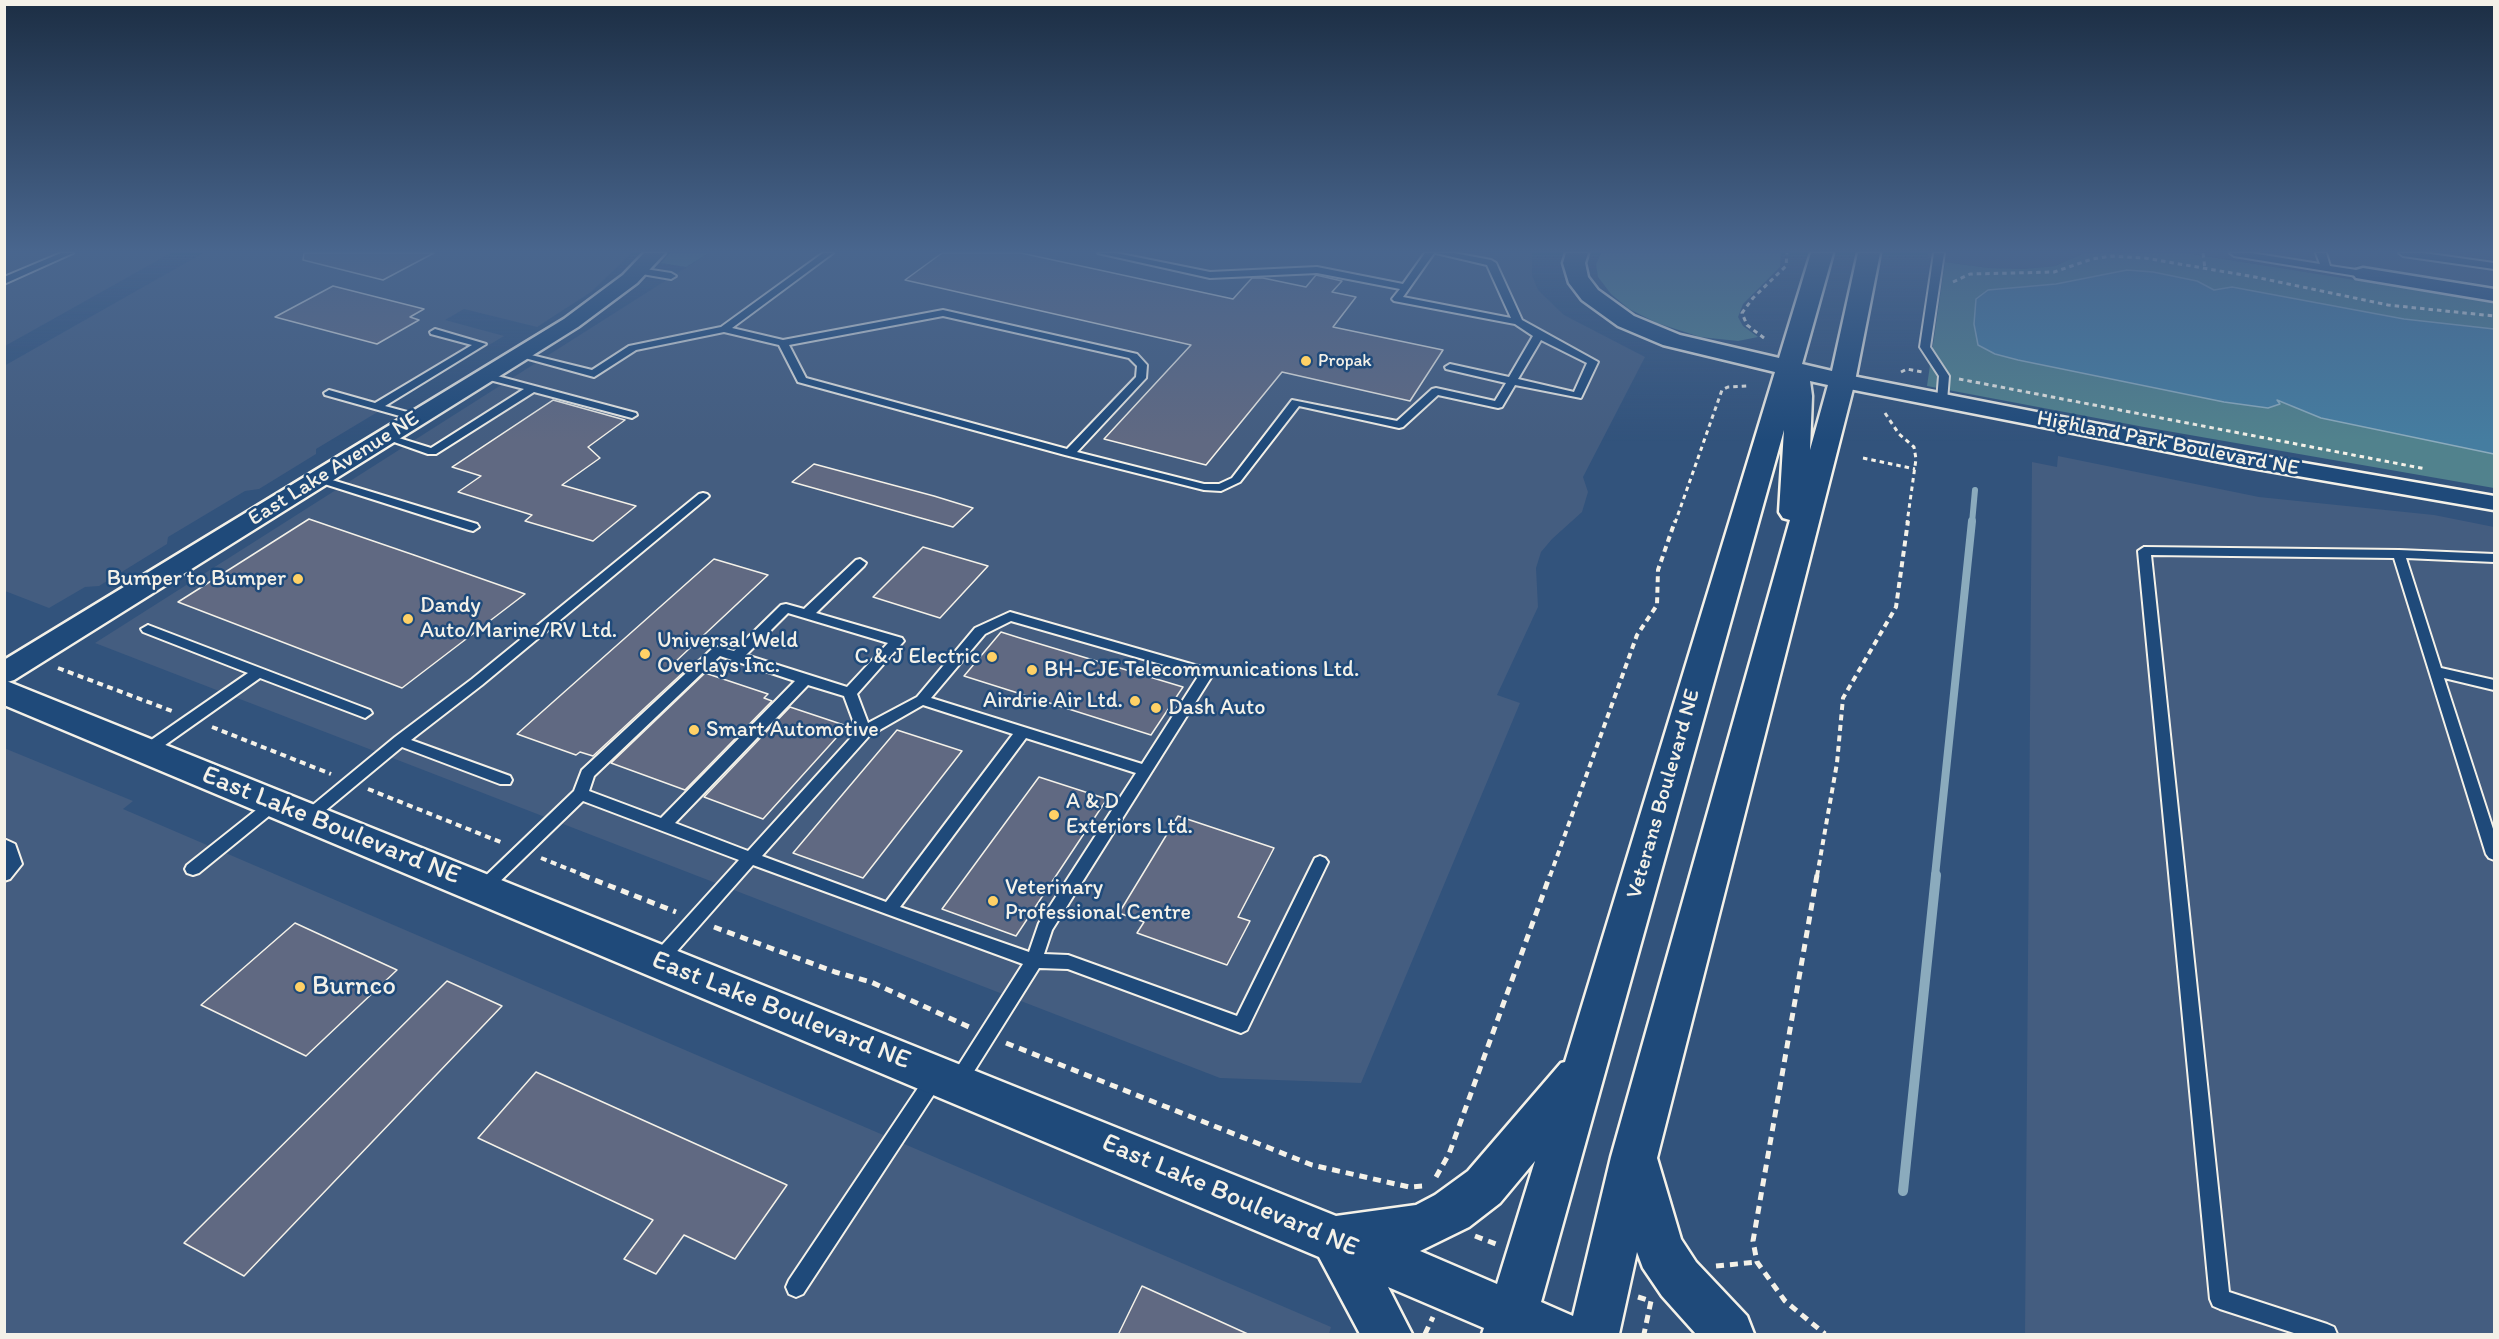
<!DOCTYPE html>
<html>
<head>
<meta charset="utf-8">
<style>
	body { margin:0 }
	#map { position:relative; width:2499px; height:1339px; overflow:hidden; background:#32537c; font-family:Itim,sans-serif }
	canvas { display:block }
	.frame { position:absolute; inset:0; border:6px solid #f4f1e8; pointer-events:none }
</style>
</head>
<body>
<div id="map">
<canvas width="2499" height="1339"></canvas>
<div class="frame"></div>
</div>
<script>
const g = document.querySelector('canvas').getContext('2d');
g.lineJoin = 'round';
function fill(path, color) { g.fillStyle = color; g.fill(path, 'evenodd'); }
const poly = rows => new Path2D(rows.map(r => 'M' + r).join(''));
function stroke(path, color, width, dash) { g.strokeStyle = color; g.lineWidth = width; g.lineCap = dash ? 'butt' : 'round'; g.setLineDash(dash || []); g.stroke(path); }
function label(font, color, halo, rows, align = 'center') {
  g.font = font + ' Itim,sans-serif'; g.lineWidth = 5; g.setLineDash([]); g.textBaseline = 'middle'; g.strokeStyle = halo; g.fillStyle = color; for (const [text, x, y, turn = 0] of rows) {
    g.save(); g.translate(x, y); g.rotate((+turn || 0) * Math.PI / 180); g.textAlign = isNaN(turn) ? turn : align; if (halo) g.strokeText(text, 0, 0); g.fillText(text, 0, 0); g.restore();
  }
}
const built = poly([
	[5,253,171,253,5,346],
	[203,253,632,253,591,292,537,327,464,309,445,320,504,336,316,449,316,454,259,489,245,491,168,537,167,544,99,586,85,587,49,608,5,591,4,366],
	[709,253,1532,253,1532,275,1538,290,1564,315,1645,357,1583,477,1588,492,1582,512,1552,539,1541,552,1536,568,1538,607,1497,695,1520,703,1361,1083,1220,1078,95,643],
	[1928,253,2084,253,2055,266,2024,269,1989,268,1945,262,1927,258],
	[2186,253,2494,253,2494,286,2356,265,2363,281],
	[2058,456,2259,497,2434,515,2494,527,2494,1334,2025,1334,2032,462,2057,467],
	[4,748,133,801,123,809,1331,1327,1329,1334,5,1334]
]);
const green = poly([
	[670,253,709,253,686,267,661,263],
	[1601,253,1781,253,1780,267,1743,304,1738,317,1743,326,1758,337,1738,341,1700,337,1657,323,1629,309,1611,294,1598,277,1596,264],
	[2084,253,2186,253,2494,302,2494,488,2144,427,1927,386,1945,262,1989,268,2024,269,2055,266]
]);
const water = poly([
	[2127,270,2153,272,2197,281,2214,290,2232,287,2404,319,2494,329,2494,454,2321,418,2277,400,2280,404,2268,408,2224,402,2018,360,1995,354,1978,345,1974,324,1976,299,1988,290,2056,284,2127,270]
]);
const streamFar2 = poly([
	[1972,523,1975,490]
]);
const streamFar1 = poly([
	[1935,876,1972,521]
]);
const stream = poly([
	[1903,1191,1936,875]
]);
const building = poly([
	[304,253,434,253,383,280,303,260,304,253],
	[942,253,1021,253,1233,299,1252,278,1263,278,1306,287,1316,275,1342,281,1332,292,1356,297,1333,327,1443,350,1410,401,1282,372,1206,465,1104,439,1191,345,905,280,942,253],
	[333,286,424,309,410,317,419,320,377,344,275,317,333,286],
	[553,400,625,420,588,447,600,458,562,485,636,506,593,541,525,521,532,515,458,492,481,476,452,467,553,400],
	[814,464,934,496,973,508,953,527,792,482,814,464],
	[309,519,414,555,525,594,402,688,178,602,309,519],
	[923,547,988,566,940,618,873,597,923,547],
	[714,559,768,575,674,663,688,668,593,756,580,752,576,755,517,734,714,559],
	[1001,632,1020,638,1183,687,1151,735,964,676,1001,632],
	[705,673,768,694,764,698,772,701,685,790,611,763,705,673],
	[790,707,847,726,763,819,704,797,790,707],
	[897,730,962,751,863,878,793,853,897,730],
	[1039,777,1107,799,1016,936,942,909,1039,777],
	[1178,816,1274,848,1238,917,1250,921,1227,965,1137,933,1144,922,1119,913,1178,816],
	[295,923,397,970,306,1056,201,1005,295,923],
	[447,981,502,1006,244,1276,184,1243,447,981],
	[536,1072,787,1185,735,1259,684,1235,656,1274,624,1259,653,1220,478,1138,536,1072],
	[1142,1286,1250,1335,1118,1335,1142,1286]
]);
const pathFar2 = poly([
	[2203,253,2205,269],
	[1953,282,1970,274,2054,272,2092,259,2112,256,2145,258,2255,277,2388,305,2494,316],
	[1764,338,1747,325,1742,313,1753,298,1786,266,1787,253],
	[1901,372,1907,369,1922,372],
	[1959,379,2426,469],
	[1885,413,1899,434,1914,447,1916,459,1907,523],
	[1863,458,1915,469],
	[1675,523,1722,390,1728,387,1748,386]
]);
const pathFar1 = poly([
	[58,668,172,711],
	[212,727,331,774],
	[368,789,503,843],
	[541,858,586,876],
	[1550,876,1637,635,1657,605,1658,570,1675,521],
	[1817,876,1837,763,1843,698,1896,607,1908,521]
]);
const path = poly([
	[582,875,676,912],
	[1817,875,1753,1241,1757,1262,1785,1301,1825,1334],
	[714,927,835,972,871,982,969,1027],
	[1006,1043,1312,1165,1409,1187,1423,1186],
	[1436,1177,1449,1154,1550,875],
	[1475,1236,1496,1244],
	[1716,1266,1757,1262],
	[1638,1297,1651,1301,1644,1334],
	[1425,1334,1433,1317]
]);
const lane = poly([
	[61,253,73,253,4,284,4,277,61,253],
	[823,253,833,253,732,328,783,340,943,310,1137,354,1147,365,1146,378,1077,452,1204,484,1219,484,1232,478,1292,400,1397,421,1432,389,1436,388,1495,401,1506,383,1446,369,1445,367,1450,364,1509,377,1533,336,1515,324,1394,301,1392,299,1400,289,1317,273,1210,278,1098,253,1116,253,1210,272,1317,267,1403,284,1425,253,1434,253,1403,297,1511,318,1487,265,1436,253,1454,253,1491,260,1496,263,1522,320,1598,362,1581,398,1515,385,1502,407,1498,408,1438,395,1403,427,1399,428,1299,406,1240,482,1221,491,1204,490,1065,455,798,382,779,345,724,332,636,350,594,377,514,355,519,352,592,370,629,346,721,327,823,253],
	[943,316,1129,358,1137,366,1136,377,1067,449,806,378,789,345,943,316],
	[1541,340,1587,363,1574,392,1518,379,1541,340],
	[1934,253,1944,253,1930,347,1949,376,1947,401,1942,404,1937,401,1939,376,1920,347,1934,253],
	[2230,253,2251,253,2320,264,2316,253,2326,253,2330,266,2363,271,2368,274,2363,277,2234,256,2230,253],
	[2399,253,2423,253,2494,263,2494,269,2403,256,2399,253],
	[639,268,671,273,676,276,671,279,636,273,634,271,639,268],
	[435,329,486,344,385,406,422,416,422,420,414,420,325,395,324,393,329,390,375,403,472,345,431,334,430,332,435,329],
	[486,373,636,413,637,415,632,418,534,392,436,454,428,454,380,437,386,434,431,448,524,389,482,378,482,374,486,373],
	[319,476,477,524,479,527,473,531,469,530,315,481,313,479,319,476],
	[703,493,707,494,709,496,707,498,482,685,411,740,510,776,512,780,510,784,500,784,402,747,313,821,303,821,300,817,303,813,395,737,472,679,699,494,703,493],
	[2144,547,2399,550,2494,554,2494,562,2406,558,2441,668,2494,680,2494,690,2444,678,2494,832,2494,860,2489,858,2486,854,2394,558,2151,555,2229,1292,2327,1324,2334,1327,2337,1334,2297,1334,2220,1309,2213,1306,2210,1299,2138,551,2144,547],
	[860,559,866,563,864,566,816,613,902,638,904,641,857,694,868,723,917,697,975,628,1010,612,1212,670,1214,673,1212,676,1052,930,1044,954,1068,955,1237,1016,1315,858,1320,856,1325,858,1328,862,1247,1030,1241,1033,1068,969,1039,968,963,1089,957,1091,951,1089,948,1083,951,1077,1023,964,753,865,664,966,658,968,652,966,650,961,652,956,739,860,583,801,489,892,483,894,477,892,475,888,477,884,574,791,582,770,713,648,718,647,734,651,781,605,786,604,804,609,856,560,860,559],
	[788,613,888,643,847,687,746,655,788,613],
	[1011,621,1199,675,1142,764,931,698,985,634,1011,621],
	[720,656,795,681,661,818,589,791,594,776,720,656],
	[808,685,844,696,857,731,748,851,675,823,808,685],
	[923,705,1013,734,886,902,762,856,869,736,923,705],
	[1026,738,1136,773,1039,923,1029,952,900,907,1026,738],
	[148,625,370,710,372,713,365,718,360,716,260,678,151,755,141,755,139,751,141,747,248,673,143,632,141,629,148,625],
	[275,797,280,799,282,803,280,807,199,873,193,875,187,873,185,869,187,865,270,799,275,797],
	[4,839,15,844,22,864,10,879,4,881,4,839],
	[936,1068,942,1070,945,1076,942,1082,803,1294,796,1297,789,1294,786,1287,789,1280,930,1070,936,1068]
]);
const street = poly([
	[644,253,665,253,637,283,578,327,14,680,4,683,4,660,564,319,623,275,644,253],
	[2363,268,2494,289,2494,301,2356,278,2353,274,2356,270,2363,268],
	[1842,374,2246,453,2494,496,2494,510,2246,467,1834,386,1831,381,1834,376,1842,374]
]);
const secondary = poly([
	[1566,253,1588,253,1585,263,1588,277,1598,290,1634,316,1680,335,1779,358,1811,253,1833,253,1802,364,1832,371,1858,253,1880,253,1855,381,1657,1158,1681,1239,1696,1262,1747,1316,1754,1334,1696,1334,1662,1296,1643,1268,1637,1252,1619,1334,1482,1334,1484,1328,1388,1287,1412,1334,1360,1334,1319,1257,4,705,4,680,1336,1216,1416,1205,1435,1195,1468,1171,1561,1063,1565,1062,1775,372,1663,345,1618,326,1582,300,1569,283,1563,263,1566,253],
	[1810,381,1828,385,1810,450,1812,396,1810,381],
	[1784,430,1779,512,1783,518,1790,520,1611,1157,1573,1316,1541,1302,1784,430],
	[1535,1161,1497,1284,1420,1251,1469,1227,1500,1203,1535,1161]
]);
const markers = [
	[1306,361,6,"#ffd166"],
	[298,579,6,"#ffd166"],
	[408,619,6,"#ffd166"],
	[645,654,6,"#ffd166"],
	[992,657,6,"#ffd166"],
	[1032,670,6,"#ffd166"],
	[1135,701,6,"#ffd166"],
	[1156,708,6,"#ffd166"],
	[694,730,6,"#ffd166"],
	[1054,815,6,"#ffd166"],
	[993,901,6,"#ffd166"],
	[300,987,6,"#ffd166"]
];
const farPoinames = [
	["Propak",1318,361]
];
const streetNames = [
	["Highland Park Boulevard NE",2168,444,11],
	["East Lake Avenue NE",334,469,-32],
	["Veterans Boulevard NE",1664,794,-74]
];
const poiNames = [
	["Bumper to Bumper",286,579,"right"],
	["Dandy",420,606],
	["Auto/Marine/RV Ltd.",420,631],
	["Universal Weld",657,641],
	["Overlays Inc.",657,666],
	["C & J Electric",980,657,"right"],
	["BH-CJE Telecommunications Ltd.",1044,670],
	["Airdrie Air Ltd.",1123,701,"right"],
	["Dash Auto",1168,708],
	["Smart Automotive",706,730],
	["A & D",1066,802],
	["Exteriors Ltd.",1066,827],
	["Veterinary",1005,888],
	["Professional Centre",1005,913]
];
const nearStreetnames = [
	["East Lake Boulevard NE",331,826,22],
	["East Lake Boulevard NE",781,1011,22],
	["East Lake Boulevard NE",1230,1196,23]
];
const nearPoinames = [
	["Burnco",312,987]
];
fill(built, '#445d80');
fill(green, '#51828d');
fill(water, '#457da0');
stroke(water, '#8babbd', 1.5);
stroke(streamFar2, '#8babbd', 6);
stroke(streamFar1, '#8babbd', 8);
stroke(stream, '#8babbd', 10);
fill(building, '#606982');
stroke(building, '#f4f1e8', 1.5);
stroke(lane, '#f4f1e8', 4);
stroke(street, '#f4f1e8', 5);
stroke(secondary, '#f4f1e8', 5);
stroke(pathFar2, '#f4f1e8', 3, [4.5, 4]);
stroke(pathFar1, '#f4f1e8', 4, [6, 4.5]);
stroke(path, '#f4f1e8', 5, [8, 6]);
fill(lane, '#1f4a7a');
fill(street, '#1f4a7a');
fill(secondary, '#1f4a7a');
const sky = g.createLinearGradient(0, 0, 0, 441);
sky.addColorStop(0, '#1c2e44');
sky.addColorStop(0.57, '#49668e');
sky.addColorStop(1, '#49668e00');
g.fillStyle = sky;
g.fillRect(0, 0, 2499, 441);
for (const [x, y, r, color] of markers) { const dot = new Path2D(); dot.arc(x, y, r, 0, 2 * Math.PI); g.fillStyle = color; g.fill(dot); stroke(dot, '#1f4a7a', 2); }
label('18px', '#f4f1e8', '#1f4a7a', farPoinames, 'left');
label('22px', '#f4f1e8', '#1f4a7a', streetNames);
label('22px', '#f4f1e8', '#1f4a7a', poiNames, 'left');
label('27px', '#f4f1e8', '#1f4a7a', nearStreetnames);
label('27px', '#f4f1e8', '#1f4a7a', nearPoinames, 'left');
</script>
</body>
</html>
